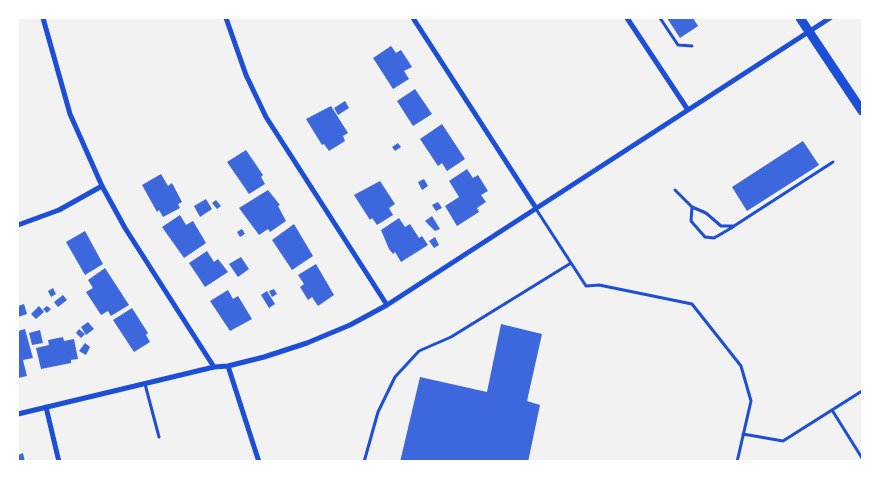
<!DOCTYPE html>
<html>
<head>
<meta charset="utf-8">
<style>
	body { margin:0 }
	#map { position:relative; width:880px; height:479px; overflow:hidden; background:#f2f2f2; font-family:Roboto,sans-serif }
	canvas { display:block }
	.frame { position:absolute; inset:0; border:19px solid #fff; pointer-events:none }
</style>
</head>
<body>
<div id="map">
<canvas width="880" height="479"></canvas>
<div class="frame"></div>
</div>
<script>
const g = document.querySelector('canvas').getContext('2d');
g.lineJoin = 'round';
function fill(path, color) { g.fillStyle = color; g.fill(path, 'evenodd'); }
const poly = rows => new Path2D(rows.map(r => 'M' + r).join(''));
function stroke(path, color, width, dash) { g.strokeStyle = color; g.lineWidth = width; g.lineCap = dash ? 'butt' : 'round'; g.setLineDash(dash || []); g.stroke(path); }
const building = poly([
	[667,18,693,18,698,26,680,38],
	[391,46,396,53,401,50,412,67,404,71,409,79,393,89,373,58],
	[415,89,432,114,413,126,397,101],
	[345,101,349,108,338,115,334,108],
	[331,106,348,133,343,136,345,141,329,151,324,144,322,145,306,119],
	[442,124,465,159,447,171,442,163,438,166,420,139],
	[803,141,819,165,747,211,732,187],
	[398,143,401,147,395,151,392,147],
	[246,150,263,175,261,177,265,184,249,194,227,162],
	[467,169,473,178,478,175,488,191,481,195,486,202,477,208,479,212,457,226,445,206,459,197,449,181],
	[161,174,168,186,172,183,182,202,178,204,180,208,163,217,159,210,157,212,142,185],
	[424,179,428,186,422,190,418,182],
	[380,181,395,204,389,208,393,215,377,225,372,218,370,220,354,195],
	[268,190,280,205,278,206,286,221,270,232,268,229,259,235,239,208],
	[206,199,212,209,200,217,194,206],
	[216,200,221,206,217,209,212,203],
	[438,202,442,208,436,211,432,205],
	[180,215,186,225,193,221,206,243,184,258,162,227],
	[432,216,440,229,435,231,425,221],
	[399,218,405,227,410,224,419,238,422,236,428,245,401,262,395,252,393,254,389,249,381,230],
	[294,224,313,256,292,270,272,240],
	[242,229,245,234,240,237,237,232],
	[85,231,103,264,85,275,66,242],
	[435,237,439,245,434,248,429,241],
	[207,251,214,262,218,259,228,272,205,287,189,263],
	[241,257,249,269,238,277,229,264],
	[316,264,334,295,318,306,312,297,308,300,300,287,304,284,298,275],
	[105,268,129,305,111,316,108,311,101,315,86,292,93,288,88,280],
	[53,288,56,294,51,297,48,291],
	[274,289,277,294,272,297,269,291],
	[228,290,233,299,238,296,252,319,230,331,210,301],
	[267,291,275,304,269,308,261,295],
	[63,295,67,300,58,307,54,302],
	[24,304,27,314,18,317,18,306],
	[39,306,44,312,36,319,31,314],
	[47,306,51,309,47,313,43,309],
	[132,308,148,333,146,335,150,342,134,352,113,320],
	[88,322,94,329,86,335,81,327],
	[501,324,542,334,527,401,540,405,528,462,400,462,420,377,487,392],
	[25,329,33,358,23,360,27,376,18,378,18,331],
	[79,329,85,334,81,338,76,333],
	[40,330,43,343,32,345,29,333],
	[63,337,64,341,74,339,78,359,71,360,71,363,41,369,36,348,49,345,48,340],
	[85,343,90,347,86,355,79,351],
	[23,453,25,462,18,462,18,455]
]);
const service = poly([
	[660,18,678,45,692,46],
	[675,190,692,207,706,213,721,226,734,226,833,162],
	[692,207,691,221,705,237,714,238,733,227],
	[536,209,586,286,599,285,692,304,741,366,751,401,737,462],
	[145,384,159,437],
	[832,410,862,391],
	[743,434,783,441,832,410,862,458],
	[364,462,378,412,395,377,419,351,451,337,571,263]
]);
const minor = poly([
	[43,18,70,114,102,186,125,228,214,367],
	[226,18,246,75,266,117,387,305],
	[413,18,536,208],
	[627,18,688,110],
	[18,225,59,210,102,186],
	[228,366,259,462],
	[46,407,59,462],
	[18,414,214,367,228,366,264,357,307,343,350,325,387,305,830,18]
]);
const secondary = poly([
	[800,18,862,111]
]);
fill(building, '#3d67dc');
stroke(service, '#1d4ed8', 3);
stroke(minor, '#1d4ed8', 5);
stroke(secondary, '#1d4ed8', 9);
</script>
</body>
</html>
